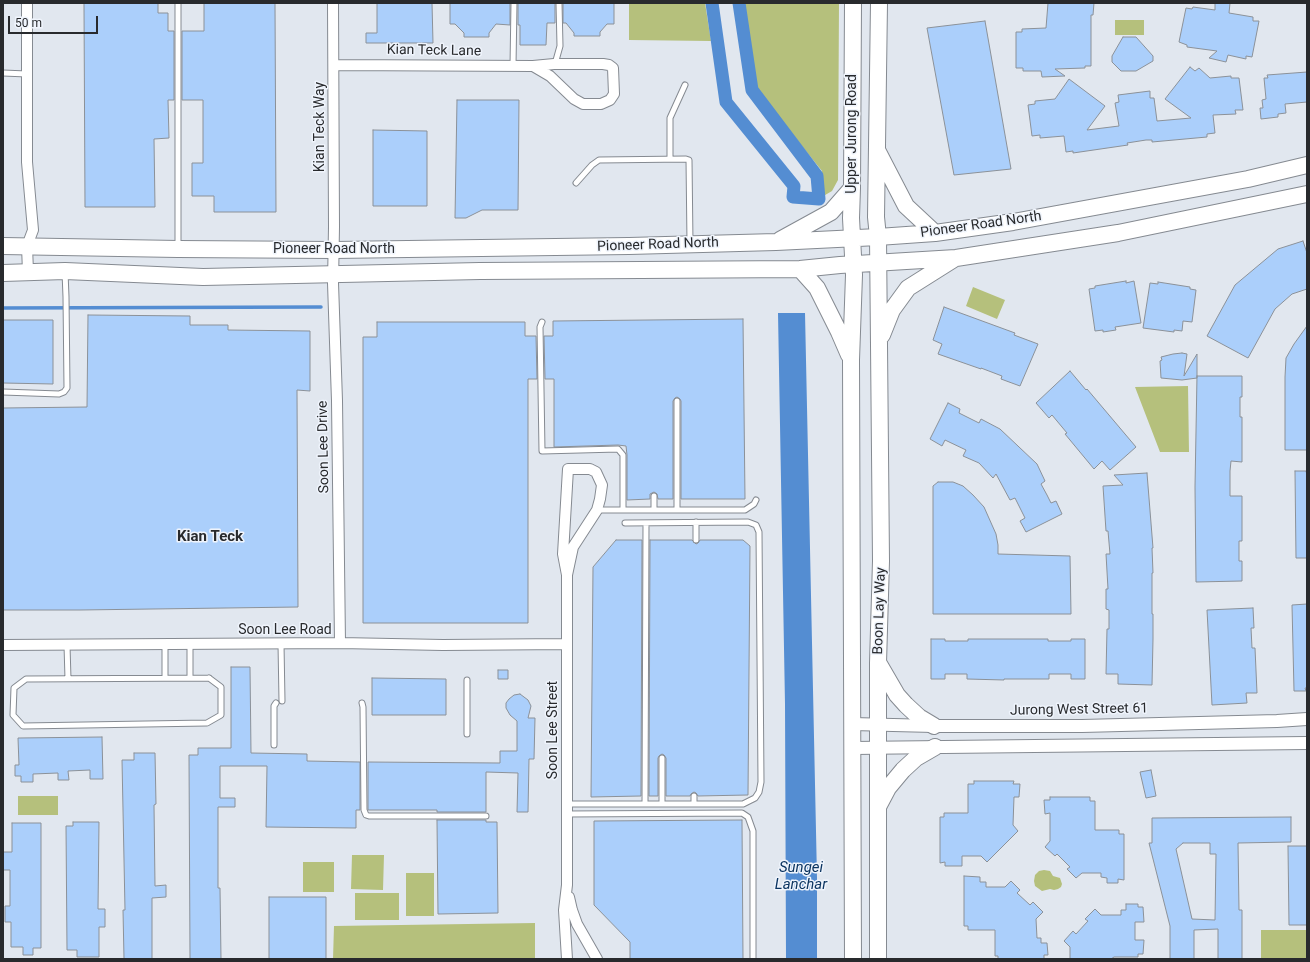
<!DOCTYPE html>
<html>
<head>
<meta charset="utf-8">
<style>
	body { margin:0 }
	#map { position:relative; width:1310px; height:962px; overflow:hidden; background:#e1e7ef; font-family:Roboto,sans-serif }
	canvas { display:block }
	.frame { position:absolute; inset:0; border:4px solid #282a2d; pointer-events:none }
	.scale { position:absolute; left:8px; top:16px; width:90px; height:18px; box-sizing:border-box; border:2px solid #282a2d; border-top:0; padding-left:5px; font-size:12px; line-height:14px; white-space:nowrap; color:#282a2d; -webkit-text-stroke:3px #eff4fc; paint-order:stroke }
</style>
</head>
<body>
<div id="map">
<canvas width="1310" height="962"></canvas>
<div class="frame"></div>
<div class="scale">50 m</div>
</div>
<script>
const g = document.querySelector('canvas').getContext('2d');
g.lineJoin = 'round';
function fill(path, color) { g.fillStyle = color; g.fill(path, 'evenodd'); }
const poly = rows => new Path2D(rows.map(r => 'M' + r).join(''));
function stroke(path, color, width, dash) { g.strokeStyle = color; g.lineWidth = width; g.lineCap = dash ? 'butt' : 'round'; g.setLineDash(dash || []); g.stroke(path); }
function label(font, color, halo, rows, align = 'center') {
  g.font = font + ' Roboto,sans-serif'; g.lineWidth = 3; g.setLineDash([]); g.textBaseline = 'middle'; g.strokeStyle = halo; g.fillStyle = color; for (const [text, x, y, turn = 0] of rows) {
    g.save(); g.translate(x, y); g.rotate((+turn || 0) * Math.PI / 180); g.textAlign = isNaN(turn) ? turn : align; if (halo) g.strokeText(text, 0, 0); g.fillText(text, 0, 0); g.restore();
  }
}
const green = poly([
	[629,3,705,3,711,41,629,40],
	[744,3,839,3,838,180,832,191,820,198,822,171,756,89],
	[1115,20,1144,20,1144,35,1115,35],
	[973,287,1005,300,997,319,966,306],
	[1188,386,1189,452,1160,452,1135,387],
	[18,796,58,796,58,815,18,815],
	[352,855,384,855,383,890,351,889],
	[303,862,334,862,334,892,303,892],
	[1044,870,1050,871,1053,876,1060,878,1062,884,1061,887,1058,889,1054,890,1050,889,1042,891,1035,886,1034,881,1035,875,1039,871],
	[406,873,434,873,434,916,406,916],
	[355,893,399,893,399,920,355,920],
	[535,923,535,959,333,959,334,926],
	[1261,930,1307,930,1307,959,1261,959]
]);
const water = poly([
	[778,313,805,313,817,878,817,959,786,959,785,704]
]);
const stream = poly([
	[3,308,321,307]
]);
const canal = poly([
	[712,3,726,102,794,186,793,197,819,199,817,176,752,90,739,3]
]);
const building = poly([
	[84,3,158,3,158,13,168,13,168,31,174,31,174,100,168,100,169,138,154,139,155,207,85,207,84,3],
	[204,3,275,3,276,212,214,212,214,196,192,196,192,163,203,163,203,100,182,100,182,31,204,31,204,3],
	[377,3,432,3,433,43,366,43,366,33,377,33,377,3],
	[450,3,510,3,510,25,496,24,489,33,489,37,464,37,464,33,455,24,450,24,450,3],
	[518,3,555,3,555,23,547,23,546,45,520,45,520,25,518,25,518,3],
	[563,3,614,3,614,24,607,24,600,32,600,36,574,36,574,33,566,23,563,23,563,3],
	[1048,3,1094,3,1093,15,1091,15,1091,66,1085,66,1085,68,1055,69,1065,76,1042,77,1041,71,1023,71,1023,68,1016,68,1016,32,1022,32,1022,29,1046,28,1048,3],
	[1215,3,1230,3,1229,13,1253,17,1253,21,1259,21,1252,57,1246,56,1246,59,1228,55,1226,62,1209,58,1217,51,1187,47,1187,45,1179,42,1186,8,1192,9,1193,7,1215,10,1215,3],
	[985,21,1011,169,954,175,927,28,985,21],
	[1123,37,1136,37,1153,56,1153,61,1136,71,1121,71,1112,62,1112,56,1123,37],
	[1190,67,1195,71,1199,68,1210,78,1231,76,1231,78,1239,78,1243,110,1235,110,1236,114,1213,115,1215,133,1207,134,1207,137,1152,142,1152,140,1146,140,1127,143,1128,145,1073,153,1073,151,1066,152,1064,136,1040,138,1040,135,1032,136,1028,105,1035,104,1035,101,1055,99,1069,79,1105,106,1087,130,1119,126,1115,103,1119,102,1118,95,1150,91,1150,98,1154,98,1157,121,1191,118,1165,99,1190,67],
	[1307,72,1307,102,1285,104,1286,113,1278,114,1278,117,1261,119,1260,108,1263,108,1262,100,1266,99,1264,78,1268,78,1267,75,1307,72],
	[457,100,519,100,518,210,482,210,466,218,455,218,457,100],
	[373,130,427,131,427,206,373,206,373,130],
	[1303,241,1307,253,1307,289,1292,294,1275,309,1248,358,1207,336,1235,285,1278,249,1303,241],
	[1126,281,1126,283,1134,281,1141,323,1115,327,1116,330,1103,332,1103,330,1095,331,1089,289,1095,288,1095,286,1126,281],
	[1158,282,1190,287,1190,289,1196,290,1192,322,1183,321,1182,331,1174,330,1174,332,1143,328,1150,283,1158,284,1158,282],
	[944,307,1015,333,1014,335,1038,344,1020,386,1001,379,1002,376,981,368,981,369,938,354,942,344,933,340,944,307],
	[88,315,190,316,190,325,228,325,228,330,310,331,310,391,297,390,298,607,80,610,3,610,3,408,87,407,88,315],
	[743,319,745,499,681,499,681,401,680,399,677,397,675,398,673,401,673,499,658,499,657,494,654,492,650,494,650,499,627,500,627,455,626,446,618,445,554,447,554,379,545,379,544,336,553,336,553,321,743,319],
	[3,320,53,320,53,384,3,383,3,320],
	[377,322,525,322,525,336,536,336,537,379,528,379,528,623,363,623,363,337,377,337,377,322],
	[1307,326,1307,450,1285,450,1285,377,1286,358,1294,344,1307,326],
	[1182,353,1187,354,1184,376,1197,354,1197,378,1182,380,1161,378,1160,361,1162,360,1161,357,1173,354,1182,353],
	[1070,371,1086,390,1087,389,1136,447,1110,470,1102,461,1094,469,1065,434,1067,433,1052,415,1049,418,1036,403,1070,371],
	[1197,376,1242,376,1242,397,1240,397,1240,417,1242,417,1242,462,1231,461,1230,471,1230,496,1242,496,1242,541,1239,541,1239,561,1242,561,1242,581,1196,582,1195,487,1197,376],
	[948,403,960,409,959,413,979,423,981,419,1000,429,1037,464,1045,481,1041,484,1047,495,1051,503,1056,501,1062,514,1026,532,1020,521,1025,518,1015,498,1010,500,996,474,993,478,979,463,963,456,966,450,945,440,942,446,930,439,948,403],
	[1295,471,1306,471,1307,475,1307,558,1296,558,1295,471],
	[1147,473,1153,548,1152,548,1153,573,1152,573,1152,614,1153,614,1153,639,1152,685,1118,684,1118,674,1106,674,1107,629,1109,629,1109,610,1106,609,1106,589,1108,589,1106,554,1110,554,1108,531,1106,531,1103,486,1123,485,1114,475,1147,473],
	[938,482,953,482,963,486,973,495,984,507,996,534,998,545,998,554,1070,556,1071,614,933,614,933,486,938,482],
	[616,540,642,540,641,796,591,797,593,567,616,540],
	[650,540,692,540,696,544,698,543,700,540,743,540,750,546,748,795,698,796,696,793,694,792,691,794,690,796,666,796,666,758,664,755,662,754,659,756,658,758,658,796,649,796,650,540],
	[1307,604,1307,688,1305,688,1306,691,1294,691,1292,605,1307,604],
	[1253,608,1254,628,1251,628,1252,648,1255,648,1257,693,1246,693,1247,703,1212,705,1207,610,1253,608],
	[931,639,945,639,945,641,968,641,968,639,1048,639,1048,641,1071,641,1071,639,1085,639,1085,679,1071,679,1071,674,1049,674,1049,679,1004,679,1004,680,967,679,967,674,945,674,945,679,931,679,931,639],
	[231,667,250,667,251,753,307,754,307,761,360,762,360,810,356,810,356,828,266,827,267,766,220,766,220,798,235,798,235,807,218,807,218,888,220,888,221,959,190,959,189,755,198,755,198,748,231,748,231,667],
	[498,670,508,670,508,679,498,679,498,670],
	[372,678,446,679,446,715,372,715,372,678],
	[520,694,528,700,531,706,528,718,535,718,534,759,529,759,528,812,517,812,518,773,486,772,486,812,437,812,437,810,368,810,368,762,500,763,500,751,517,751,517,721,510,715,506,708,506,703,509,699,514,695,520,694],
	[102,737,103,779,90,779,90,770,68,771,69,780,58,780,58,773,33,774,33,782,21,782,21,776,15,776,15,765,19,765,18,738,102,737],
	[134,753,155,753,156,804,154,805,155,886,166,885,166,897,152,898,152,959,124,959,123,910,125,910,122,760,134,760,134,753],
	[1151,770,1156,796,1146,798,1140,772,1151,770],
	[974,781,1014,781,1013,784,1020,784,1019,797,1014,797,1013,825,1018,831,987,862,981,856,962,856,962,866,945,866,945,862,940,863,940,817,944,817,944,813,968,813,968,784,974,784,974,781],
	[1050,797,1090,797,1090,801,1095,801,1095,830,1119,830,1119,834,1124,834,1124,880,1118,879,1118,883,1107,883,1107,878,1101,877,1101,873,1082,873,1076,878,1067,869,1070,867,1057,854,1055,856,1045,847,1050,841,1050,813,1045,814,1044,800,1050,800,1050,797],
	[1291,817,1291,842,1238,843,1239,910,1242,910,1242,959,1218,959,1218,929,1194,930,1194,959,1170,959,1170,926,1149,843,1152,843,1152,818,1291,817],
	[1183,843,1210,843,1210,854,1216,854,1215,920,1192,919,1176,849,1183,843],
	[437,820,486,820,486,822,497,822,498,913,438,914,437,820],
	[742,820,743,959,630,959,630,942,594,905,594,821,742,820],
	[73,822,99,822,98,909,105,909,105,927,99,927,99,957,77,957,77,950,67,950,66,826,73,826,73,822],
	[12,823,41,823,41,948,33,948,33,955,23,955,23,947,11,947,11,922,5,922,5,906,10,906,10,870,3,870,3,852,12,852,12,823],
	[1288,846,1307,846,1307,925,1289,925,1288,846],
	[964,876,980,877,980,882,986,882,986,887,1005,887,1011,881,1020,890,1017,893,1030,905,1033,902,1043,912,1036,919,1037,938,1041,938,1041,943,1047,943,1048,955,1044,955,1044,959,998,959,998,956,995,956,995,930,968,930,968,926,964,926,964,876],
	[269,897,326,897,326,959,269,959,269,897],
	[1126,904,1138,904,1138,907,1143,907,1144,922,1135,922,1135,940,1144,940,1143,954,1138,954,1138,957,1114,957,1111,959,1070,959,1070,947,1064,941,1073,931,1076,934,1088,921,1085,919,1095,909,1101,915,1121,915,1121,910,1126,910,1126,904]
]);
const service = poly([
	[178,3,178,248],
	[555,64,560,46,559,3],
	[513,66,514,3],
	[3,73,27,74],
	[670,159,670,118,685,85],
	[576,183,592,165,599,160,686,159,689,160,690,243],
	[542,322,540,327,542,451,618,449,623,455,623,510],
	[3,392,59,394,64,392,67,388,66,297,65,272],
	[597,510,745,510,754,504,756,500],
	[654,510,654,496],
	[677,510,677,401],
	[696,522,696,540],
	[190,644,190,678],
	[281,644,282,701],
	[67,645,68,679],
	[165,678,165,645],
	[209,678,221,687,221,715,207,723,23,726,13,715,14,688,26,679,209,678],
	[467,680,467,734],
	[362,703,363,707,364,810,366,815,369,816,486,816],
	[274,745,274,706,276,703],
	[662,758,662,804],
	[694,796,694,804],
	[567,804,743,804,755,798,759,792,761,782,759,532,756,525,748,522,625,523],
	[645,804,646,523],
	[567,814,742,813,748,817,753,831,753,959]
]);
const minor = poly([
	[27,3,27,162,33,230,27,246,28,272],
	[333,3,334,227,333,283,337,401,340,643],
	[334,65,533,66,554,64,603,64,609,65,613,68,614,94,610,100,601,104,583,104,574,99,550,76,533,66],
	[567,575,573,547,597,510,600,499,602,485,596,472,590,469,568,469,563,554,567,575,567,885,564,910,567,959],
	[3,645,340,643,443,645,567,644],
	[569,897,572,910,577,924,597,959]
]);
const tertiary = poly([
	[852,724,934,726,1082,726,1277,721,1307,719],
	[853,748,1307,743]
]);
const primary = poly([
	[853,3,852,188,851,218,854,275,851,360,853,959],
	[878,152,906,206,935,233],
	[780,240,831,212,852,188],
	[3,246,178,249,334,250,629,246,776,242,878,237,935,233,1013,222,1248,179,1307,165],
	[800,269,817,288,839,332,849,355],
	[3,273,65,271,203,277,480,271,800,269,840,265,956,258,1118,233,1307,194],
	[882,335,892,310,908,288,954,259],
	[879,664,897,695,906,705,919,717,934,726],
	[879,805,888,788,903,770,916,758,935,747],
	[878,959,878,663,881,561,878,237,876,217,879,3]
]);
const streetNames = [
	["Kian Teck Lane",434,51,1],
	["Kian Teck Way",320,127,-90],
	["Upper Jurong Road",852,134,-90],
	["Pioneer Road North",981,225,-8],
	["Pioneer Road North",658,245,-2],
	["Pioneer Road North",334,249],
	["Soon Lee Drive",324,447,-91],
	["Boon Lay Way",880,611,-88],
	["Soon Lee Road",285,630],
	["Jurong West Street 61",1079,710,-1],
	["Soon Lee Street",553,730,-90]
];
const neighbourhoodNames = [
	["Kian Teck",210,537]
];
const waterNames = [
	["Sungei",801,868],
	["Lanchar",801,885]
];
fill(green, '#b5c07c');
fill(water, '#548dd2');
stroke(stream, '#548dd2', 3.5);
stroke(canal, '#548dd2', 13);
fill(building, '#abcffb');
stroke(building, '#8b9198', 1);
stroke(service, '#858a91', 7);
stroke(minor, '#858a91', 12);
stroke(tertiary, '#858a91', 14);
stroke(primary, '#858a91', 18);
stroke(service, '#fff', 5);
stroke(minor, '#fff', 10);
stroke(tertiary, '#fff', 12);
stroke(primary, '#fff', 16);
label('14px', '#282a2d', '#eff4fc', streetNames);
label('bold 15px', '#282a2d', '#eff4fc', neighbourhoodNames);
label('italic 15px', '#0c3561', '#eff4fc', waterNames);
</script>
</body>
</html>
